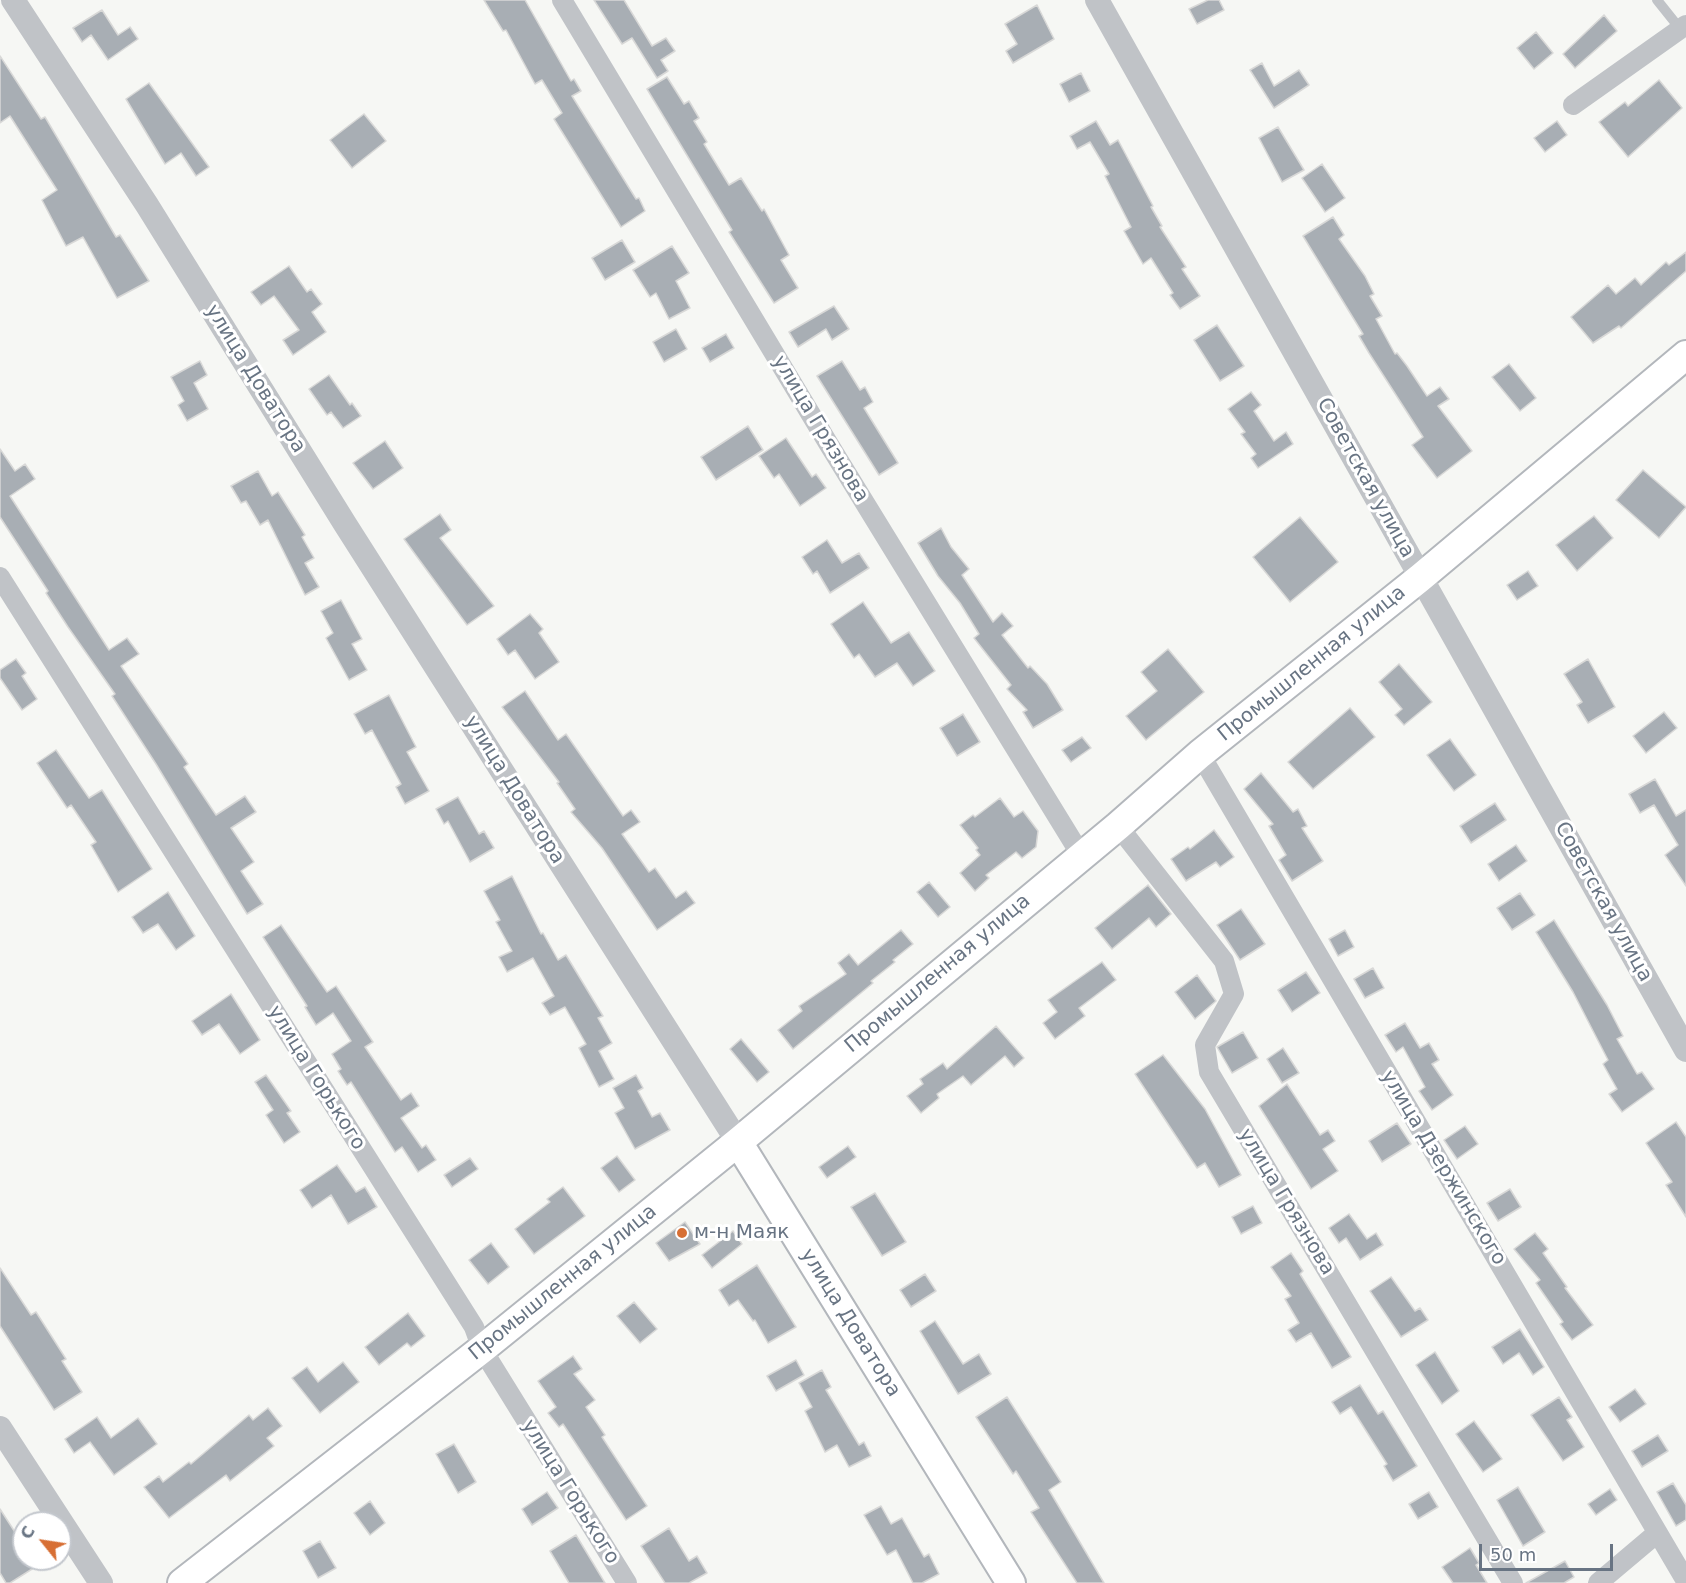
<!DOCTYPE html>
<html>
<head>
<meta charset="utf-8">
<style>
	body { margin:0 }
	#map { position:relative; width:1686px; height:1583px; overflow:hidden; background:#f6f7f4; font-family:"DejaVu Sans",sans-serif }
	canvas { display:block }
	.north { position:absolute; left:12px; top:1511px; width:60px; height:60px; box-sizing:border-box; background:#fff; border:2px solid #c3c7cd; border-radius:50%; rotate:300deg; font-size:16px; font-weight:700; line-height:24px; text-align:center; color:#687483 }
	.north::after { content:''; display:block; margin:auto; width:21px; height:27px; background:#d76f34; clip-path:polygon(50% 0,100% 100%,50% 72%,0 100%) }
	.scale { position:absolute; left:1479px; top:1544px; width:134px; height:27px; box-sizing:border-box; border:3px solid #687483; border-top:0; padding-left:8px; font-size:18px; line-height:21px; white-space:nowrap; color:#687483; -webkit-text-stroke:4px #fff; paint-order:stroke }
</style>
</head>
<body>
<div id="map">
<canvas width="1686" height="1583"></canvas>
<div class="north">С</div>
<div class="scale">50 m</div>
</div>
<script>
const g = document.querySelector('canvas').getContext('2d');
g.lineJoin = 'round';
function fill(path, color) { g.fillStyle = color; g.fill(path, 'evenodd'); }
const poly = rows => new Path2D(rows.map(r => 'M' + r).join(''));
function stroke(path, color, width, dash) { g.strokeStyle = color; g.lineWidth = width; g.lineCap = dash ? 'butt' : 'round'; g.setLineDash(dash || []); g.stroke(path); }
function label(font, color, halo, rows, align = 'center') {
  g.font = font + ' "DejaVu Sans",sans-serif'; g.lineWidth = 6; g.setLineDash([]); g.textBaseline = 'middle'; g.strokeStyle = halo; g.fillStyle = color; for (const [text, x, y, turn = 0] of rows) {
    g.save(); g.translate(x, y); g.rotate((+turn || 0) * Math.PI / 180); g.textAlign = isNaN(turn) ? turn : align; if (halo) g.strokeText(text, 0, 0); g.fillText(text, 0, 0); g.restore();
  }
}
const building = poly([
	[484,0,525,0,571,81,574,79,581,91,572,96,636,199,639,198,645,211,621,227,554,119,562,113,542,80,535,84,506,30,503,31,484,0],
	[594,0,624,0,652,46,666,38,675,51,661,60,668,71,657,78,632,38,622,44,594,0],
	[1208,0,1219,0,1224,10,1197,24,1189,9,1208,0],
	[1037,5,1054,39,1013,63,1006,51,1017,44,1005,24,1037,5],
	[102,10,118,35,130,27,138,39,108,60,91,35,82,42,73,28,102,10],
	[1604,15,1617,31,1575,68,1563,54,1604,15],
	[1536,32,1553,53,1534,69,1517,48,1536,32],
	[0,56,41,119,45,117,116,237,120,235,149,281,117,298,83,237,66,246,42,200,57,190,10,116,0,123,0,56],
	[1262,63,1274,86,1299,70,1309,85,1274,108,1250,70,1262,63],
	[1081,73,1090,91,1069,102,1060,84,1081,73],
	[667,77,684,104,689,101,699,118,694,121,707,142,704,144,729,185,741,178,762,211,764,209,789,255,781,260,798,288,774,303,729,232,732,230,647,89,667,77],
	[1659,80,1682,108,1628,157,1599,122,1625,102,1628,106,1659,80],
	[149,83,209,167,196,176,181,153,165,164,126,99,149,83],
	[364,114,386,141,352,168,330,140,364,114],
	[1096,121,1110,145,1118,140,1153,206,1151,207,1162,226,1160,227,1186,267,1182,269,1200,296,1180,309,1170,295,1173,293,1151,258,1143,264,1124,231,1131,227,1105,176,1109,174,1090,142,1077,149,1070,136,1096,121],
	[1557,121,1567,135,1545,152,1534,138,1557,121],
	[1278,127,1304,170,1282,182,1259,138,1278,127],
	[1322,164,1345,198,1325,212,1302,178,1322,164],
	[1333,217,1344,235,1339,239,1365,276,1374,294,1370,296,1382,316,1376,319,1395,354,1397,353,1407,366,1427,396,1440,387,1449,399,1438,406,1472,451,1437,478,1412,445,1423,437,1369,353,1359,336,1363,334,1303,236,1333,217],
	[622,240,635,262,605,280,592,258,622,240],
	[672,246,689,273,676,281,690,308,669,319,656,293,650,297,633,270,672,246],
	[1686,252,1686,271,1621,328,1619,326,1593,343,1571,317,1608,285,1616,294,1635,278,1641,285,1666,262,1669,265,1686,252],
	[289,266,307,292,311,289,322,304,312,312,326,332,293,355,283,340,299,330,274,296,261,305,251,292,289,266],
	[834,306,849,329,832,340,826,329,798,347,789,332,834,306],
	[1217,325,1244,366,1220,381,1194,340,1217,325],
	[676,329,687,349,664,362,653,342,676,329],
	[726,334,734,348,710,362,702,348,726,334],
	[200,361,207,375,194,383,208,409,187,421,178,405,184,401,171,377,200,361],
	[842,361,860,390,865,387,873,402,864,408,898,463,879,475,817,376,842,361],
	[1509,364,1536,398,1520,411,1492,377,1509,364],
	[329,375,350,405,352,403,361,416,343,428,331,412,327,415,309,389,329,375],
	[1251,392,1261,405,1254,411,1274,441,1286,432,1293,444,1258,468,1251,458,1256,454,1241,434,1245,432,1228,409,1251,392],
	[748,426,763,450,716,480,701,457,748,426],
	[786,438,812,477,816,474,826,488,800,506,779,474,774,478,759,456,786,438],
	[385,441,403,468,373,489,353,463,385,441],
	[0,449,15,471,25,464,35,479,10,496,109,650,127,638,139,654,121,666,188,764,184,767,216,815,245,796,256,812,231,828,254,862,241,871,263,904,247,914,156,764,112,696,115,694,68,627,46,593,48,591,0,517,0,449],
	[1643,470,1686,507,1659,538,1616,500,1643,470],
	[258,471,272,496,278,492,305,535,302,537,314,558,305,563,319,587,305,595,268,520,260,525,246,501,241,503,231,486,258,471],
	[440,514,451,530,440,538,494,606,467,625,404,539,440,514],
	[1594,516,1613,538,1577,571,1556,545,1594,516],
	[1300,517,1338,562,1290,602,1253,557,1300,517],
	[941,528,951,547,969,569,962,575,993,622,1002,613,1013,626,1002,635,1028,668,1030,666,1047,684,1063,710,1033,728,1023,712,1027,710,1007,689,1011,685,974,638,979,634,960,603,938,576,918,543,941,528],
	[827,540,842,563,859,553,869,568,830,593,817,571,813,574,802,557,827,540],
	[1528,571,1538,586,1517,600,1507,585,1528,571],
	[341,600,362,639,352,644,367,670,349,680,326,638,333,633,321,611,341,600],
	[863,602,891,643,909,632,935,671,913,686,897,663,875,677,859,654,854,658,831,624,863,602],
	[530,614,543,629,539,633,559,662,535,679,515,650,508,655,497,639,530,614],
	[1168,649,1204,692,1146,740,1126,716,1157,691,1141,672,1168,649],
	[16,659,26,673,22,676,37,699,22,710,0,678,0,670,16,659],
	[1588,659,1615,707,1588,723,1577,705,1582,702,1564,674,1588,659],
	[1399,664,1432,702,1404,725,1395,715,1402,709,1379,682,1399,664],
	[525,691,558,740,566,734,623,816,631,810,640,822,622,834,649,872,655,868,676,898,686,891,695,903,657,930,602,848,571,812,575,809,557,783,559,782,502,707,525,691],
	[389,695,416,747,407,752,429,791,405,804,396,787,401,784,372,730,365,734,354,714,389,695],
	[1350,708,1375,737,1313,789,1288,762,1350,708],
	[1664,712,1677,728,1646,753,1633,736,1664,712],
	[963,714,980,742,957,756,940,728,963,714],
	[1082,737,1091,748,1071,762,1062,750,1082,737],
	[1450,739,1476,775,1454,791,1427,755,1450,739],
	[56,750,89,798,102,790,152,869,118,892,91,845,96,842,71,805,67,808,37,763,56,750],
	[1261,773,1293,812,1298,809,1307,826,1302,828,1323,861,1292,881,1279,860,1286,855,1269,826,1273,824,1244,789,1261,773],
	[1655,779,1676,816,1686,810,1686,886,1665,855,1678,845,1654,805,1640,813,1629,794,1655,779],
	[458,797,479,834,484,831,494,848,470,862,448,821,444,824,436,809,458,797],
	[1000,798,1014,817,1023,811,1038,831,1036,847,1022,858,1016,852,986,875,989,878,975,891,960,873,980,855,976,850,978,848,960,825,973,815,975,817,1000,798],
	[1495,803,1506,820,1471,843,1460,826,1495,803],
	[1214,830,1234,857,1220,867,1216,862,1186,881,1171,859,1188,847,1190,849,1214,830],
	[1516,845,1527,861,1499,881,1488,864,1516,845],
	[512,876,541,934,543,933,558,960,566,955,603,1016,598,1018,612,1043,599,1051,614,1079,599,1087,579,1048,586,1044,565,1007,550,1015,542,1003,554,996,533,958,507,972,499,957,512,951,496,922,500,920,484,891,512,876],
	[929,882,950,907,938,917,917,892,929,882],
	[1148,885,1171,914,1156,927,1149,918,1112,949,1095,928,1148,885],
	[168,892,195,936,176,950,158,924,143,933,132,917,168,892],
	[1520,893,1535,915,1512,930,1497,908,1520,893],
	[1241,909,1265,944,1240,960,1217,925,1241,909],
	[1554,920,1607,1005,1623,1036,1617,1039,1637,1074,1642,1072,1654,1089,1622,1112,1609,1094,1617,1089,1603,1064,1608,1060,1573,992,1536,932,1554,920],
	[281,925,327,992,336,986,373,1042,365,1047,401,1100,411,1093,419,1106,401,1118,422,1148,426,1145,436,1160,418,1172,402,1147,395,1152,351,1082,347,1085,338,1071,341,1069,332,1054,351,1041,333,1013,316,1025,305,1007,307,1006,263,937,281,925],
	[901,930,913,944,893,960,895,962,871,981,873,983,793,1049,778,1030,802,1011,799,1006,846,974,838,963,849,954,858,965,901,930],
	[1345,930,1354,947,1338,956,1329,939,1345,930],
	[1102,962,1116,980,1079,1008,1085,1016,1055,1039,1043,1023,1057,1012,1048,1000,1102,962],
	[1373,968,1384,988,1365,998,1354,979,1373,968],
	[1306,972,1320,993,1292,1012,1278,990,1306,972],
	[1197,975,1216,1001,1195,1019,1175,992,1197,975],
	[231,994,260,1040,240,1054,219,1024,202,1035,192,1021,231,994],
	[1405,1023,1420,1048,1429,1043,1439,1060,1432,1064,1453,1095,1432,1110,1419,1091,1425,1087,1403,1047,1396,1052,1385,1035,1405,1023],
	[996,1026,1024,1058,1014,1067,1005,1056,971,1085,963,1076,937,1094,939,1098,921,1113,907,1096,923,1084,920,1079,943,1063,947,1069,996,1026],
	[1243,1032,1258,1058,1232,1073,1217,1047,1243,1032],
	[741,1039,769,1072,757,1082,730,1049,741,1039],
	[1283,1048,1299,1073,1282,1083,1267,1059,1283,1048],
	[1163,1055,1205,1109,1241,1175,1219,1187,1205,1163,1197,1168,1135,1074,1163,1055],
	[266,1075,291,1111,287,1113,300,1132,284,1143,266,1115,273,1110,255,1082,266,1075],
	[636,1075,643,1088,638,1091,652,1117,660,1113,670,1130,635,1149,615,1113,624,1108,613,1088,636,1075],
	[1287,1084,1320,1135,1328,1130,1335,1141,1323,1149,1338,1171,1311,1189,1259,1106,1287,1084],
	[1676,1122,1686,1137,1686,1217,1666,1185,1672,1182,1646,1143,1676,1122],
	[1397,1123,1411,1144,1382,1162,1369,1141,1397,1123],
	[1465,1126,1478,1144,1457,1159,1444,1140,1465,1126],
	[848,1146,856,1157,827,1178,819,1167,848,1146],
	[617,1156,635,1180,619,1192,601,1168,617,1156],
	[470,1158,478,1169,452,1187,444,1175,470,1158],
	[337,1165,356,1192,365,1187,377,1207,348,1224,331,1195,312,1208,300,1190,337,1165],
	[563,1187,585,1216,534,1254,515,1229,550,1202,547,1199,563,1187],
	[1510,1189,1521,1207,1498,1221,1487,1203,1510,1189],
	[875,1193,906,1242,882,1256,851,1207,875,1193],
	[1253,1206,1262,1223,1241,1234,1232,1217,1253,1206],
	[1349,1214,1367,1239,1376,1233,1383,1245,1360,1260,1346,1238,1339,1243,1329,1228,1349,1214],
	[685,1222,700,1244,669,1261,656,1243,685,1222],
	[733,1231,742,1244,712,1268,702,1255,733,1231],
	[1535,1233,1548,1249,1543,1253,1567,1287,1565,1288,1593,1325,1572,1340,1560,1324,1563,1322,1536,1283,1540,1280,1514,1249,1535,1233],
	[491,1243,509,1267,488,1284,469,1260,491,1243],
	[1291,1253,1303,1271,1300,1274,1351,1357,1332,1368,1311,1333,1296,1342,1288,1330,1299,1323,1285,1299,1291,1296,1271,1267,1291,1253],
	[757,1265,796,1327,768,1343,755,1320,753,1321,738,1300,729,1306,719,1290,757,1265],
	[0,1268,31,1315,36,1312,66,1359,62,1361,82,1392,54,1410,0,1326,0,1268],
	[925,1274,936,1291,911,1307,900,1290,925,1274],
	[1391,1277,1415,1311,1420,1308,1428,1320,1401,1337,1370,1291,1391,1277],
	[634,1302,657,1329,640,1343,617,1316,634,1302],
	[408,1313,425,1336,411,1347,407,1343,379,1365,365,1347,408,1313],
	[935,1321,963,1364,979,1354,991,1374,958,1394,920,1331,935,1321],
	[1520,1329,1544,1367,1533,1375,1519,1353,1503,1364,1492,1347,1520,1329],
	[1435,1352,1459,1391,1442,1404,1416,1365,1435,1352],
	[573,1356,582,1369,574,1374,595,1400,586,1407,605,1435,602,1437,647,1506,626,1520,563,1424,559,1427,548,1413,556,1407,538,1381,573,1356],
	[796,1360,804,1375,776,1391,767,1376,796,1360],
	[343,1362,359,1382,320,1413,292,1378,307,1367,318,1382,343,1362],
	[822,1370,831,1387,826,1390,859,1445,864,1442,871,1456,849,1467,837,1445,825,1452,805,1411,812,1407,799,1383,822,1370],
	[1360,1385,1378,1414,1383,1411,1417,1466,1393,1481,1384,1466,1387,1464,1351,1407,1340,1414,1332,1402,1360,1385],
	[1635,1389,1646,1404,1620,1422,1609,1407,1635,1389],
	[1007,1397,1061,1482,1049,1490,1104,1583,1077,1583,1031,1512,1039,1508,1016,1471,1013,1474,976,1417,1007,1397],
	[1559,1397,1572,1417,1567,1420,1584,1447,1563,1461,1531,1415,1559,1397],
	[268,1408,282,1426,267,1438,274,1446,230,1481,226,1475,169,1518,144,1487,159,1476,163,1482,189,1462,191,1464,249,1415,253,1420,268,1408],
	[97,1417,111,1438,138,1418,157,1444,114,1475,90,1442,74,1453,65,1439,97,1417],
	[1474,1421,1502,1459,1483,1472,1456,1434,1474,1421],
	[1658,1435,1668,1451,1642,1467,1632,1451,1658,1435],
	[454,1444,476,1482,458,1493,436,1454,454,1444],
	[1673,1483,1686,1505,1686,1520,1676,1526,1657,1492,1673,1483],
	[1518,1487,1545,1532,1523,1546,1497,1500,1518,1487],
	[1610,1489,1617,1500,1596,1515,1588,1504,1610,1489],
	[547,1492,558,1508,532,1525,522,1509,547,1492],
	[1429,1492,1438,1507,1418,1519,1409,1504,1429,1492],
	[370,1501,385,1523,370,1535,354,1513,370,1501],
	[881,1506,891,1524,902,1518,924,1557,929,1554,939,1574,922,1583,913,1583,896,1550,887,1555,864,1515,881,1506],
	[0,1509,24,1546,24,1559,48,1559,10,1583,6,1583,0,1573,0,1509],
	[669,1528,689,1561,697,1556,707,1573,689,1583,665,1583,641,1546,669,1528],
	[576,1535,605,1583,569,1583,550,1551,576,1535],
	[320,1541,336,1568,318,1578,303,1551,320,1541],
	[1470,1548,1479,1563,1476,1565,1487,1583,1453,1583,1442,1567,1470,1548],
	[1565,1561,1574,1577,1564,1583,1526,1583,1565,1561]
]);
const service = poly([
	[1657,0,1681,30]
]);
const minor = poly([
	[562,0,828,443,1081,855],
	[1573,105,1686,25],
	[0,577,474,1327,482,1349,627,1583],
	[1200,754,1686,1581],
	[1118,826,1224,961,1234,994,1205,1045,1209,1072,1513,1583],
	[1598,1583,1656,1534]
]);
const tertiary = poly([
	[13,0,147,205,345,524,738,1142],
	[1097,0,1686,1050],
	[0,1428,101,1583]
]);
const secondary = poly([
	[738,1142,1011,1583],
	[182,1583,482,1349,738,1142,1118,826,1200,754,1420,578,1686,355]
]);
const markers = [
	[682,1233,6,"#d76f34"]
];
const streetNames = [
	["улица Доватора",255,379,58],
	["улица Грязнова",820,429,59],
	["Советская улица",1365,478,61],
	["Промышленная улица",1312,664,-39],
	["улица Доватора",514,790,58],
	["Советская улица",1603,902,61],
	["Промышленная улица",938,974,-40],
	["улица Горького",316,1078,58],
	["улица Дзержинского",1443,1168,59],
	["улица Грязнова",1286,1202,59],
	["Промышленная улица",563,1283,-39],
	["улица Доватора",850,1323,58],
	["улица Горького",570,1492,58]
];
const poiNames = [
	["м-н Маяк",694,1233]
];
fill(building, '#a8aeb4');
stroke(building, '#d8d8d7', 1.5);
stroke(secondary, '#b3b7bc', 32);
stroke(service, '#c0c3c7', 10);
stroke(minor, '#c0c3c7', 20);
stroke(tertiary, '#c0c3c7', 24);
stroke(secondary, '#fff', 28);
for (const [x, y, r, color] of markers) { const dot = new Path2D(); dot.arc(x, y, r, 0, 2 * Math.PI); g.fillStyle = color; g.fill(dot); stroke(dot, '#fff', 2); }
label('20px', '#687483', '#fff', streetNames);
label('20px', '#687483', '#fff', poiNames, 'left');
</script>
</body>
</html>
